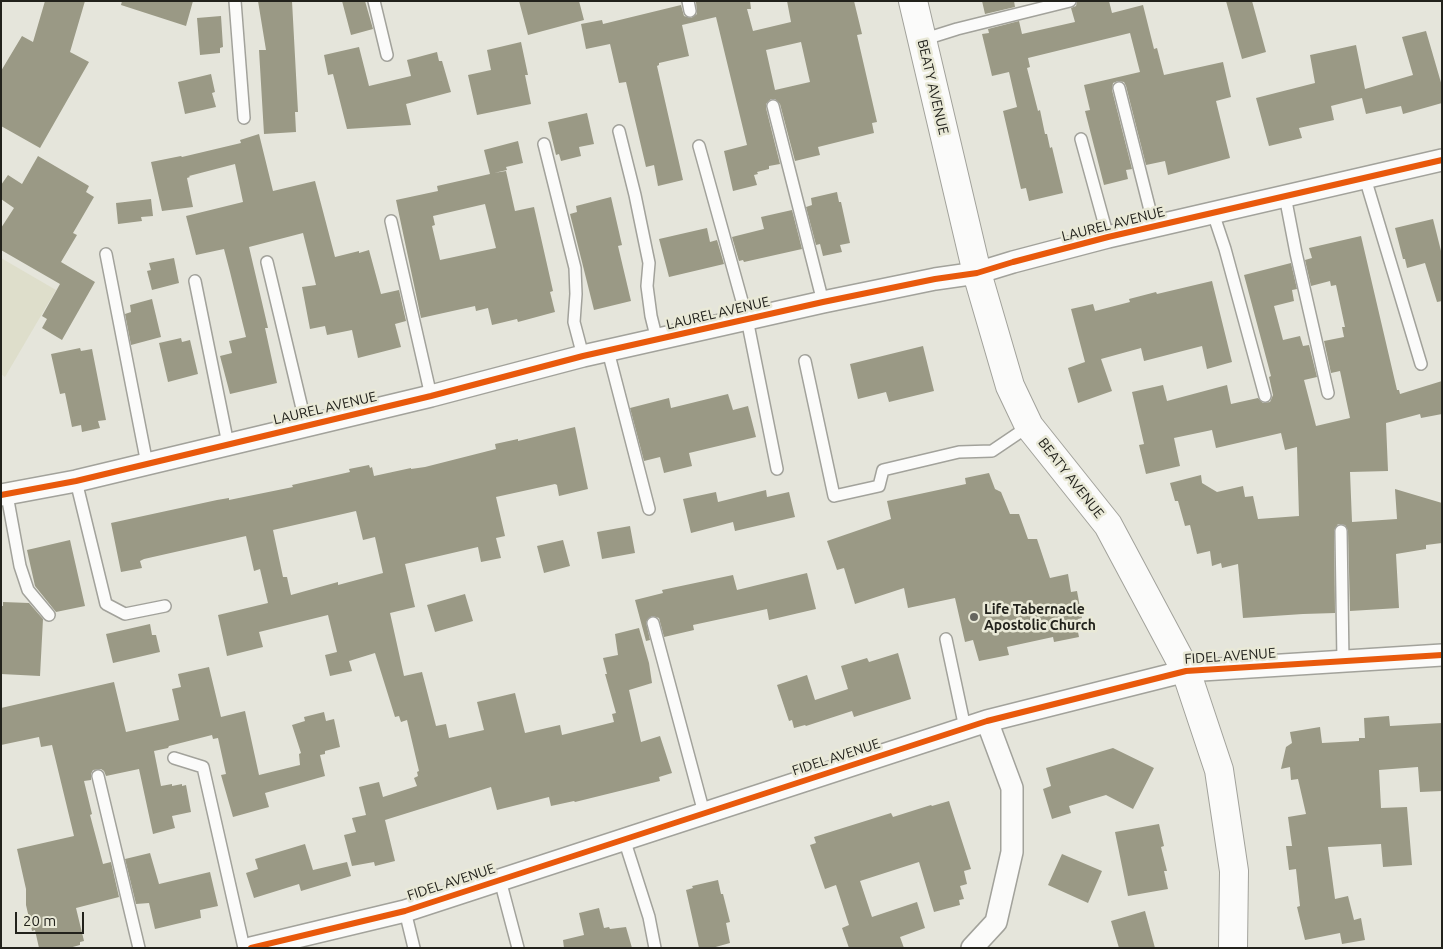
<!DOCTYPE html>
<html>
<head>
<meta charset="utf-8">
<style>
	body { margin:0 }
	#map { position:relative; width:1443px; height:949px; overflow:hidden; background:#e5e5db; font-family:Ubuntu,sans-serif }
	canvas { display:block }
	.frame { position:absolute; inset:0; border:2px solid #22221c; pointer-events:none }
	.scale { position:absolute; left:15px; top:912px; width:69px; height:22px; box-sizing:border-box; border:2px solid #22221c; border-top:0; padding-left:6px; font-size:15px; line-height:18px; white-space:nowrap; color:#22221c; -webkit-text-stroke:4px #e9e9d7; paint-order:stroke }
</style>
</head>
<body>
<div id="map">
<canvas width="1443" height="949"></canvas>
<div class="frame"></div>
<div class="scale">20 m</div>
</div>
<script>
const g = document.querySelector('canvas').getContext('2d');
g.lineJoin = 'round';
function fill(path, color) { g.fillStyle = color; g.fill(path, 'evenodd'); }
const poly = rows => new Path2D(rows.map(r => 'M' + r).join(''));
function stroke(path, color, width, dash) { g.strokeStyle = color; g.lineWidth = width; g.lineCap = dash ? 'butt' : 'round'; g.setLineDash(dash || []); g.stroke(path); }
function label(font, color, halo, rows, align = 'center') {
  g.font = font + ' Ubuntu,sans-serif'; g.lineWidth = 5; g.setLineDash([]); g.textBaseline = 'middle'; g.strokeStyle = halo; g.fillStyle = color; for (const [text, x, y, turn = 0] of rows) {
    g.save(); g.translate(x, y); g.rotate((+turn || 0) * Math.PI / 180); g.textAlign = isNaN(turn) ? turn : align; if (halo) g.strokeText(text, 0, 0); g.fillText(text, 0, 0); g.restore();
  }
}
const built = poly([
	[1,258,56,290,5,377,1,374]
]);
const building = poly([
	[45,1,85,1,70,52,89,62,40,148,1,126,1,71,22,36,33,42],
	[122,1,193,1,186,26,121,5],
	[258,1,292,1,298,112,295,112,296,132,264,134,259,50,266,50],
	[342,1,365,1,373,29,351,35],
	[519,1,579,1,584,20,528,35],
	[699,1,750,1,751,9,747,9,753,31,791,22,787,1,854,1,862,34,857,35,877,122,872,123,874,133,818,147,820,155,795,161,780,104,775,99,771,99,766,104,766,108,780,164,769,166,769,169,757,172,758,174,754,175,757,185,733,191,724,151,747,145,716,17,682,25,689,56,659,63,659,65,657,66,683,180,658,186,654,165,646,167,626,82,619,83,610,44,586,49,581,24,602,20,603,24,681,5,684,16,691,18,697,14,696,2],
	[801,42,810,82,775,90,766,50],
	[982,1,1014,1,1015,7,985,14],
	[1077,1,1109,1,1112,13,1143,5,1154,49,1157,48,1164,75,1223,62,1231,97,1216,101,1230,158,1168,175,1165,161,1146,165,1126,86,1124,82,1118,81,1113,83,1112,90,1132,169,1126,170,1128,179,1104,185,1085,111,1090,110,1084,85,1140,72,1130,33,1028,58,1030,67,1027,68,1038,111,1040,110,1045,134,1047,134,1050,148,1052,147,1063,193,1029,201,1026,188,1021,189,1003,111,1017,107,1009,72,992,76,982,34,989,33,988,29,1019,21,1022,34,1075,22,1071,8,1076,6],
	[1226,1,1252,1,1266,52,1242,59],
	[221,16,223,47,220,48,220,53,200,55,197,18],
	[1426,31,1442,86,1442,103,1403,114,1401,106,1366,114,1362,98,1331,106,1334,120,1299,128,1302,138,1269,146,1256,98,1315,83,1310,55,1356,45,1365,89,1413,75,1402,37],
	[521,42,528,75,525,75,531,104,477,115,468,75,491,70,487,50],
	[359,47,369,86,411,76,407,60,437,52,439,61,442,61,451,92,406,104,411,125,347,129,333,74,328,75,324,55],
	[211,74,215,92,212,93,216,107,185,114,178,82],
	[587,113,594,144,579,147,581,156,561,161,559,154,556,155,548,122],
	[259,134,273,191,315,181,335,257,359,251,359,253,369,250,381,294,399,290,406,321,395,324,401,347,358,358,352,330,327,335,325,326,310,329,302,287,316,285,303,233,249,247,268,328,265,328,277,383,230,394,220,356,232,353,229,341,246,337,230,272,224,249,196,255,186,216,243,202,235,164,189,176,190,177,187,178,193,207,162,211,151,162,181,156,182,157,241,143,240,140],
	[518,141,523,163,506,167,507,170,494,173,506,171,515,211,534,207,553,291,550,292,555,312,518,322,517,319,492,325,488,308,476,311,475,306,421,318,396,200,438,191,437,186,490,174,484,150],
	[485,204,496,248,440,260,432,226,435,225,433,216],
	[38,156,89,186,86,192,94,197,73,233,77,235,61,262,95,282,62,340,42,328,47,319,42,316,60,284,1,250,1,228,14,208,1,199,1,185,8,175,22,184],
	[837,192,839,202,841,202,850,243,840,245,842,252,823,256,820,244,816,245,806,207,812,205,811,198],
	[611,197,622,245,618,246,631,301,594,310,570,214,577,212,576,206],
	[151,199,153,216,141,217,142,221,118,224,116,203],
	[792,210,802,249,744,262,743,260,739,261,732,237,764,229,761,217],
	[1433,219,1442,255,1442,301,1437,302,1425,263,1407,268,1405,259,1403,259,1395,228],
	[707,228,710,242,717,240,724,264,669,277,659,239],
	[1361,236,1397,390,1399,390,1400,394,1442,381,1442,414,1421,418,1420,414,1386,423,1388,471,1350,472,1352,522,1397,519,1395,489,1442,503,1442,543,1426,545,1426,549,1396,554,1399,608,1350,611,1348,531,1345,525,1338,524,1334,531,1335,613,1303,614,1243,618,1238,564,1222,568,1221,563,1212,566,1210,551,1197,554,1190,525,1185,526,1178,501,1175,501,1170,483,1201,475,1202,483,1217,492,1243,486,1245,497,1253,496,1258,519,1299,516,1297,447,1285,450,1281,433,1216,448,1212,430,1174,438,1180,466,1146,474,1139,445,1144,444,1132,392,1163,385,1167,401,1227,385,1231,404,1258,398,1263,403,1270,402,1273,395,1269,377,1271,376,1244,275,1291,263,1297,289,1292,290,1294,301,1274,306,1283,340,1300,336,1303,346,1309,345,1317,377,1304,380,1316,426,1350,418,1340,371,1331,373,1324,341,1344,337,1342,327,1345,327,1336,285,1331,286,1330,281,1311,286,1305,260,1312,258,1309,248],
	[174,258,179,283,152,290,147,271,151,270,149,263],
	[1212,281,1232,362,1207,369,1202,346,1144,361,1141,348,1101,359,1112,391,1078,403,1068,368,1085,362,1071,309,1093,304,1095,311,1130,302,1129,299,1156,292,1157,294],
	[152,299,161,337,131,345,125,314,131,312,130,305],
	[181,338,182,342,190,340,198,374,168,382,159,343],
	[923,346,934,391,889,402,886,392,858,399,850,364],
	[80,348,81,351,92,349,106,420,98,421,100,428,82,432,81,425,72,427,65,393,60,394,51,354],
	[728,394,733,410,748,406,756,437,689,453,692,466,664,473,660,457,644,461,630,408,669,398,671,408],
	[575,427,588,489,559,496,557,485,555,484,496,497,505,536,496,538,501,558,481,562,478,547,405,564,415,607,390,613,404,676,422,672,436,726,446,724,449,738,484,730,477,702,515,693,525,733,560,725,562,735,614,722,612,714,616,713,605,674,607,674,603,658,618,655,615,634,639,628,649,663,652,683,629,690,641,742,660,736,672,773,659,777,660,781,575,802,574,801,551,806,549,797,497,810,491,787,385,820,395,861,375,866,374,862,352,866,344,835,356,832,352,818,366,815,359,787,379,782,383,797,417,786,414,778,418,776,417,772,419,771,407,720,401,722,399,716,395,717,375,653,349,661,352,671,330,676,325,655,337,652,328,615,259,632,263,647,227,656,218,615,268,603,260,569,254,571,246,536,144,559,140,561,142,568,121,572,111,523,217,500,229,498,229,500,293,487,292,485,350,472,349,469,369,465,370,468,372,467,374,476,411,468,411,469,425,467,496,449,495,444,518,439,518,441],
	[356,511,363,540,375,537,383,573,338,585,338,582,291,595,287,577,283,577,273,530],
	[989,473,995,489,1001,492,1010,514,1019,514,1028,539,1037,539,1050,578,1068,574,1071,592,1077,591,1082,618,1078,619,1080,631,1078,632,1079,637,1054,642,1053,637,1007,647,1009,655,979,661,973,640,965,642,955,598,908,608,904,588,855,604,844,568,837,570,827,541,891,519,887,501,966,484,965,478],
	[766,490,767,497,789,492,795,517,735,531,733,522,691,533,683,499,716,492,718,502],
	[630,526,635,553,602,559,597,532],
	[70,540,85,606,56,612,35,586,27,550],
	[563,540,570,566,544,573,537,546],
	[807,573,816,609,769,620,767,609,693,625,694,630,664,637,659,618,652,616,646,622,650,640,646,641,635,600,663,593,662,590,733,575,737,590],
	[465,594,473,621,435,632,427,605],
	[3,602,29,603,43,619,40,676,1,674,1,606,3,606],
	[150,624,152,635,156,635,160,652,113,663,106,634],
	[898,653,911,699,854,717,852,711,806,726,805,725,794,728,792,720,789,721,777,685,807,675,815,700,848,689,841,666,867,658,869,662],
	[209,667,221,717,245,711,259,775,300,765,299,754,301,753,292,725,305,721,304,717,324,712,326,721,334,719,340,747,325,751,325,754,320,755,325,776,265,793,269,807,233,817,221,775,226,774,218,738,213,739,212,735,169,746,168,748,154,751,161,786,172,784,172,786,182,784,182,786,186,785,191,812,172,816,175,828,153,834,139,769,106,776,104,771,101,769,93,770,91,774,91,780,84,781,92,814,90,815,103,864,111,862,119,897,76,908,84,941,80,942,80,945,69,948,39,948,35,930,32,931,26,905,26,889,17,849,74,836,52,745,41,747,39,737,1,745,1,708,114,682,126,732,179,720,172,689,181,687,178,674],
	[1389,716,1390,726,1442,723,1442,791,1420,792,1418,767,1379,770,1381,808,1407,807,1412,865,1383,867,1381,844,1328,847,1335,899,1348,896,1354,920,1361,918,1365,940,1342,944,1340,933,1305,940,1297,907,1300,906,1296,869,1289,870,1286,846,1292,846,1288,817,1306,814,1298,779,1291,780,1290,767,1281,769,1286,747,1292,743,1290,732,1320,727,1322,743,1359,741,1359,738,1365,738,1364,718],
	[1113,748,1154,768,1133,809,1106,795,1069,806,1071,813,1052,819,1043,789,1051,786,1046,768],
	[949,801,971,869,964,871,967,884,960,886,964,899,959,900,960,905,934,912,919,862,860,881,872,917,917,902,925,928,900,937,904,948,849,948,842,928,849,925,836,885,825,889,810,845,816,843,814,837,891,813,893,817,931,805,932,806],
	[1159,824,1164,846,1161,847,1167,871,1164,871,1168,889,1128,896,1115,832],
	[305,844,313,870,347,862,351,876,301,891,299,884,254,898,246,873,258,869,255,859],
	[150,853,159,884,210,872,218,906,200,910,201,918,155,929,149,903,136,904,125,859],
	[1062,854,1102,871,1088,903,1048,885],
	[718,880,721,894,723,894,730,922,726,923,730,943,712,948,699,948,686,890,693,888,692,886],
	[599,908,604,928,609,927,610,929,626,927,632,948,564,948,563,940,584,935,579,913],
	[1145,911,1155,948,1119,948,1111,921]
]);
const lane = poly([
	[235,1,244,118],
	[374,1,387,55],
	[688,1,690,11],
	[922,40,957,29,1070,1],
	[1119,88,1154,226],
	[773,106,823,302],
	[619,131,635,195,649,263,647,286,651,316,657,340],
	[1081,139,1108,237],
	[544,144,575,268,576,294,574,322,583,356],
	[699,146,747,319,777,469],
	[1365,178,1421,364],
	[1285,196,1296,253,1328,393],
	[1213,213,1225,249,1265,396],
	[391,221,431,396],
	[106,254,147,464],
	[267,262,306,425],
	[195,281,228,444],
	[608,351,649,509],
	[805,361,834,496,879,486,883,470,959,452,992,451,1029,426],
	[76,481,106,604,125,614,165,606],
	[7,495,20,566,28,590,49,615],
	[1341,531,1343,661],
	[653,623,704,813],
	[946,639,965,728],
	[174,758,203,767,244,948],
	[98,776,139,948],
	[624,839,649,917,655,948],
	[500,880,518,948],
	[405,911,414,948]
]);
const street = poly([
	[1,495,76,481,431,396,583,356,823,302,935,279,977,273,1013,262,1108,237,1442,160],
	[251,948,405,911,987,721,1186,671,1442,655],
	[972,948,996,922,1012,852,1012,788,987,721]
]);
const secondary = poly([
	[913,1,977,273,1010,386,1029,426,1108,525,1186,671,1219,770,1234,871,1233,948]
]);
const cycleway = poly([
	[1,495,76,481,431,396,583,356,823,302,935,279,977,273,1013,262,1108,237,1442,160],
	[251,948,405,911,987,721,1186,671,1442,655]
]);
const markers = [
	[974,617,5,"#66665f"]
];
const streetNames = [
	["BEATY AVENUE",933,87,77],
	["LAUREL AVENUE",1113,224,-14],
	["LAUREL AVENUE",718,313,-13],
	["LAUREL AVENUE",325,408,-13],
	["BEATY AVENUE",1071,478,52],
	["FIDEL AVENUE",1230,656,-4],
	["FIDEL AVENUE",836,757,-18],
	["FIDEL AVENUE",451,882,-18]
];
const poiNames = [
	["Life Tabernacle",984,609],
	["Apostolic Church",984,625]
];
fill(built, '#dedecb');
fill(building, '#9a9985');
stroke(lane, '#a2a29b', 14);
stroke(street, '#a2a29b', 24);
stroke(secondary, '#a2a29b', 30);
stroke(lane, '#fbfbfa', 11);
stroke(street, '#fbfbfa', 21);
stroke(secondary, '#fbfbfa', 28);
stroke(cycleway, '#e8590c', 6);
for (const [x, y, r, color] of markers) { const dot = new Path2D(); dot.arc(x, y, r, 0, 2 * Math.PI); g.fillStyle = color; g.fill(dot); stroke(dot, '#e9e9d7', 2); }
label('14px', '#22221c', '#e9e9d7', streetNames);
label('bold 14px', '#22221c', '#e9e9d7', poiNames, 'left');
</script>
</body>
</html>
